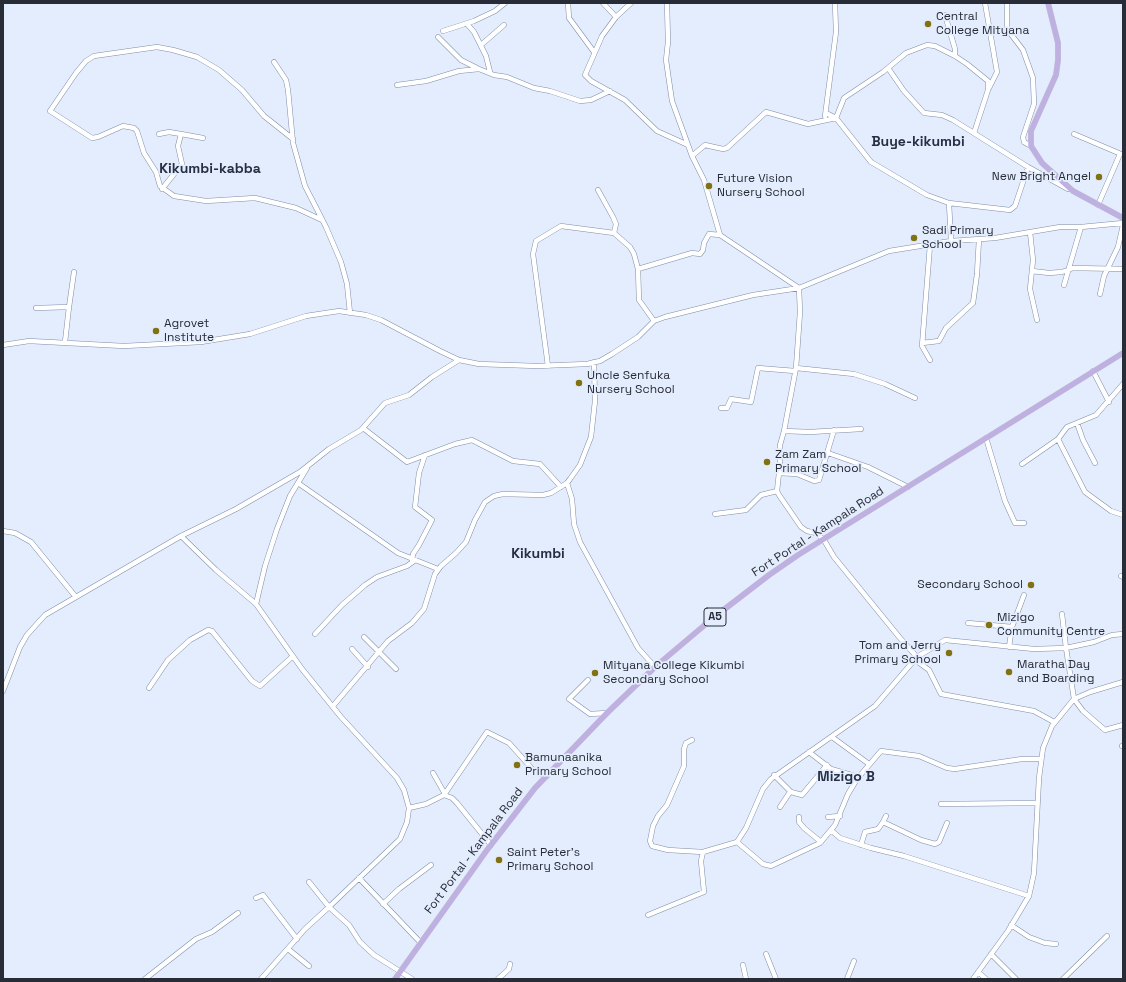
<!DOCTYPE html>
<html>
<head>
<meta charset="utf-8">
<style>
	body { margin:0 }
	#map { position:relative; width:1126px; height:982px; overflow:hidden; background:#e4edfe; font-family:"Space Grotesk",sans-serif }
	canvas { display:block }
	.frame { position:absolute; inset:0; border:4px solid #272c37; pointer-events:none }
</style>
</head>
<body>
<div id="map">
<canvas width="1126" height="982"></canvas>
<div class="frame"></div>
</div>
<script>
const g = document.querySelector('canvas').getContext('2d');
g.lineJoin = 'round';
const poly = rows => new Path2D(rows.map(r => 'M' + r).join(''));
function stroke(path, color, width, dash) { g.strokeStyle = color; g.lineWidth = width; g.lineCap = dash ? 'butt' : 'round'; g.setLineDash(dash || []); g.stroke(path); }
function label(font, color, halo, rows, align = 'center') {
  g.font = font + ' "Space Grotesk",sans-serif'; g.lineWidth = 3.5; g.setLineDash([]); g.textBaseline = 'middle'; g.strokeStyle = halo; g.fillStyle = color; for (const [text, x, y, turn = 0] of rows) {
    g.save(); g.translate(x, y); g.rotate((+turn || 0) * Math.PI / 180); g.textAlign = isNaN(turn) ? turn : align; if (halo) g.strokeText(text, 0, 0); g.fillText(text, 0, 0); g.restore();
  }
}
const minor = poly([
	[568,3,569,18,594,52],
	[603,3,616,17],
	[631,3,616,17,602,36,585,75,591,81,625,100,657,131,688,145],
	[667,3,668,42,666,60,672,101,692,156,704,180,720,235,799,288,800,312,796,368,784,431,780,445,780,464,777,491,779,495,801,527,807,531,816,533,824,540,834,557,900,638,917,657,945,640,1034,649,1066,648,1074,699,1083,711,1105,730,1123,725],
	[985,3,997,72,989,88],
	[1007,3,1007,29,1023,50,1033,78,1034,104,1023,137,1024,142,1031,146],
	[945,15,955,49,955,56],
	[467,24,474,32,486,56,490,72],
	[443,31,474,21,495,11,505,3],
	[438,37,461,60,477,68],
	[481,45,504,25],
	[274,62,286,80,288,90,293,143,305,186,326,227,341,262,347,284,350,313],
	[888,68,904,91,924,113,942,115,953,120,1028,167,1068,189],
	[397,85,426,81,459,71,479,69,494,75,507,77,534,88,550,91,580,101,591,100,610,91],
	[826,113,836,118,871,162,927,195,949,203,1010,210,1015,206,1028,167],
	[825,116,836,32,835,3],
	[159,134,169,132,181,134],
	[1074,134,1121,154],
	[293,139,264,116,242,90,219,70,197,57,173,50,157,47,94,56,86,61,76,73,50,111,92,138,98,137,123,126,134,128,137,131,144,153,156,172,160,186,174,196,206,201,255,198,296,208,322,220],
	[692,156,705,145,723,149,727,148,766,112,808,124,836,118,844,98,883,72,906,53,927,45,935,46,955,56,967,64,988,81,988,90,974,133],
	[162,189,182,164,178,146,181,134,203,138],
	[598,190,613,217,616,224,614,233],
	[949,203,951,241],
	[1098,205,1120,154],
	[1030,232,1033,260,1030,289,1037,320],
	[638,269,692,253,700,254,703,250,704,243,709,234,720,235],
	[1032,271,1049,273,1062,272,1073,268,1123,269],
	[1064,285,1081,227],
	[1100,294,1104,276,1118,247,1123,225],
	[69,307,74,272],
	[36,308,69,307,65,342],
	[922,343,939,341,946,328,973,303,977,274,979,239],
	[3,345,29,341,124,346,201,342,250,334,306,316,339,311,366,315,381,320,440,351,459,360,479,364,537,366,587,364,600,361,612,354,638,337,654,321,665,317,753,295,799,288,889,251,951,241,995,238,1060,227,1081,227,1123,223],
	[930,360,922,346,930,245],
	[548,366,533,254,536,241,561,226,614,233,630,247,634,254,638,269,639,300,654,321],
	[796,368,854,374,885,384,915,398],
	[1093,371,1109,402],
	[1123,384,1096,415,1067,427,1058,439,1085,492,1111,511,1123,515],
	[721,408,727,408,731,399,751,402,758,368,795,371],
	[1077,423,1083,440,1095,463],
	[363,428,407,462,455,444,472,440,513,461,540,464,561,487],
	[784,431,810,432,861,429],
	[986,438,1005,501,1015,523,1024,523],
	[828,453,868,467,908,487],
	[1022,464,1058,439],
	[779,473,797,474,814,481,819,480,834,430],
	[298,483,398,553,438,569],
	[567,483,572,499,574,524,580,542,638,648,655,667],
	[715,514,746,510,761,495,777,491],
	[3,531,15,533,31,542,75,596],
	[181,536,216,570,256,604,302,669,341,717,397,778,404,790,409,808,407,822,400,839,329,907,349,925,360,942,374,955,412,979],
	[412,560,413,554,419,545,432,520,415,507,419,473,425,455],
	[1121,576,1123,577],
	[256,604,265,566,277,529,290,496,307,468],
	[1062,614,1066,648,1094,642,1112,635,1123,634],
	[968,623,1012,627],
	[315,634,342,605,365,585,377,577,407,566,414,561],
	[364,637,396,669],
	[1009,647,1012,627,1024,595],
	[352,649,368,667],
	[914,659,929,670,941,694,1034,711,1054,722],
	[588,680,569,699,590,714,607,713],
	[149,688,168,660,190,640,208,630,212,631,252,681,260,686,293,656],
	[3,691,20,647,27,635,45,615,181,536,236,509,300,472,329,449,361,430,385,403,409,395,432,377,459,360],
	[333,706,388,641,412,623,424,609,435,574,441,566,456,553,466,542,475,520,485,502,494,496,503,494,543,495,551,493,567,483,570,479,580,465,591,437,595,401,594,362],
	[832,737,869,764],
	[692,740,686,743,684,749,684,766,667,805,658,816,653,826,650,841,652,846,668,850,703,852,737,842,746,828,763,789,771,779,875,706,917,657],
	[1122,746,1123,746],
	[809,752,831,769,858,777],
	[433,773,445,794],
	[774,775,791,792,802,795,827,765],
	[444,795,452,798,457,803,491,845],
	[941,804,1037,803],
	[780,807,790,792],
	[409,808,426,804,444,795,487,732,509,743,535,772,547,776],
	[886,816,883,822,921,840,935,844,939,842,947,823],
	[799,817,799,822,804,828,821,842],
	[828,817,840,816],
	[832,831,840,838,871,848,904,856,1029,896],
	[737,842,763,864,771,866,820,843,835,825,848,794,857,779,881,751,919,756,947,768,955,769,1022,759,1041,759],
	[861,845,865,832,878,829,883,822],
	[359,878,420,942],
	[256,898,263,895,297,939],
	[383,904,399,889,431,865],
	[648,915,704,892,701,861,703,852],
	[1011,925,1029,937,1045,943,1056,944],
	[288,949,309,966],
	[766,954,776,979],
	[991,954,1016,979],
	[743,965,746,979],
	[978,972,986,979],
	[145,979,196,939,212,932,238,913],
	[261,979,305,929,329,907,309,882],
	[498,979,509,969,510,964],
	[847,979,854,961],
	[973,979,1008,931,1029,896,1034,873,1039,778,1043,748,1052,726,1074,699,1090,692,1123,682],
	[1063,979,1107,936]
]);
const major = poly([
	[1048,3,1058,43,1058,60,1056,75,1031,131,1031,146,1042,163,1073,191,1123,218],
	[395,979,487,850,535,788,607,713,655,667,713,618,769,575,798,555,1123,353]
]);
const markers = [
	[928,24,4,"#827111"],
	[1099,177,4,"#827111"],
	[709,186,4,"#827111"],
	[914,238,4,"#827111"],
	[156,331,4,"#827111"],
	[579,383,4,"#827111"],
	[767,462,4,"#827111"],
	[1031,585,4,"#827111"],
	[989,625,4,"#827111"],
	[949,653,4,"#827111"],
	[1009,672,4,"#827111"],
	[595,673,4,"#827111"],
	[517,765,4,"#827111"],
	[499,860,4,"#827111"]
];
const shields = [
	[715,617,22]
];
const shieldNames = [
	["A5",715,617]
];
const poiNames = [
	["Central",936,17],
	["College Mityana",936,31],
	["New Bright Angel",1091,177,"right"],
	["Future Vision",717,179],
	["Nursery School",717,193],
	["Sadi Primary",922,231],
	["School",922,245],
	["Agrovet",164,324],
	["Institute",164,338],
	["Uncle Senfuka",587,376],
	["Nursery School",587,390],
	["Zam Zam",775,455],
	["Primary School",775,469],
	["Secondary School",1023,585,"right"],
	["Mizigo",997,618],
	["Community Centre",997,632],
	["Tom and Jerry",941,646,"right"],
	["Primary School",941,660,"right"],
	["Maratha Day",1017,665],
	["and Boarding",1017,679],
	["Mityana College Kikumbi",603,666],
	["Secondary School",603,680],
	["Bamunaanika",525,758],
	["Primary School",525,772],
	["Saint Peter's",507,853],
	["Primary School",507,867]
];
const streetNames = [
	["Fort Portal - Kampala Road",818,532,-33],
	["Fort Portal - Kampala Road",474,851,-53]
];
const quarterNames = [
	["Buye-kikumbi",918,142],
	["Kikumbi-kabba",210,169],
	["Kikumbi",538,554],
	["Mizigo B",846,777]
];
stroke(minor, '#7f8da7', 5.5);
stroke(major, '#cfd1d3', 6);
stroke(minor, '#fff', 4.5);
stroke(major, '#beb0e1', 5.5);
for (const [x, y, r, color] of markers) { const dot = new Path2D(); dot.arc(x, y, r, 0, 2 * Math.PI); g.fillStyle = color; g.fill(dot); stroke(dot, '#e4edfe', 1.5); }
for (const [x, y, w] of shields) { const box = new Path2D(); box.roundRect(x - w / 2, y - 9, w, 18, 3); g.fillStyle = '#e4edfe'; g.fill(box); stroke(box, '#272c37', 1); }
label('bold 11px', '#272c37', null, shieldNames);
label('12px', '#272c37', '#e4edfe', poiNames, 'left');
label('12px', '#272c37', '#e4edfe', streetNames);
label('bold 14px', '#253045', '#e4edfe', quarterNames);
</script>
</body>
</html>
